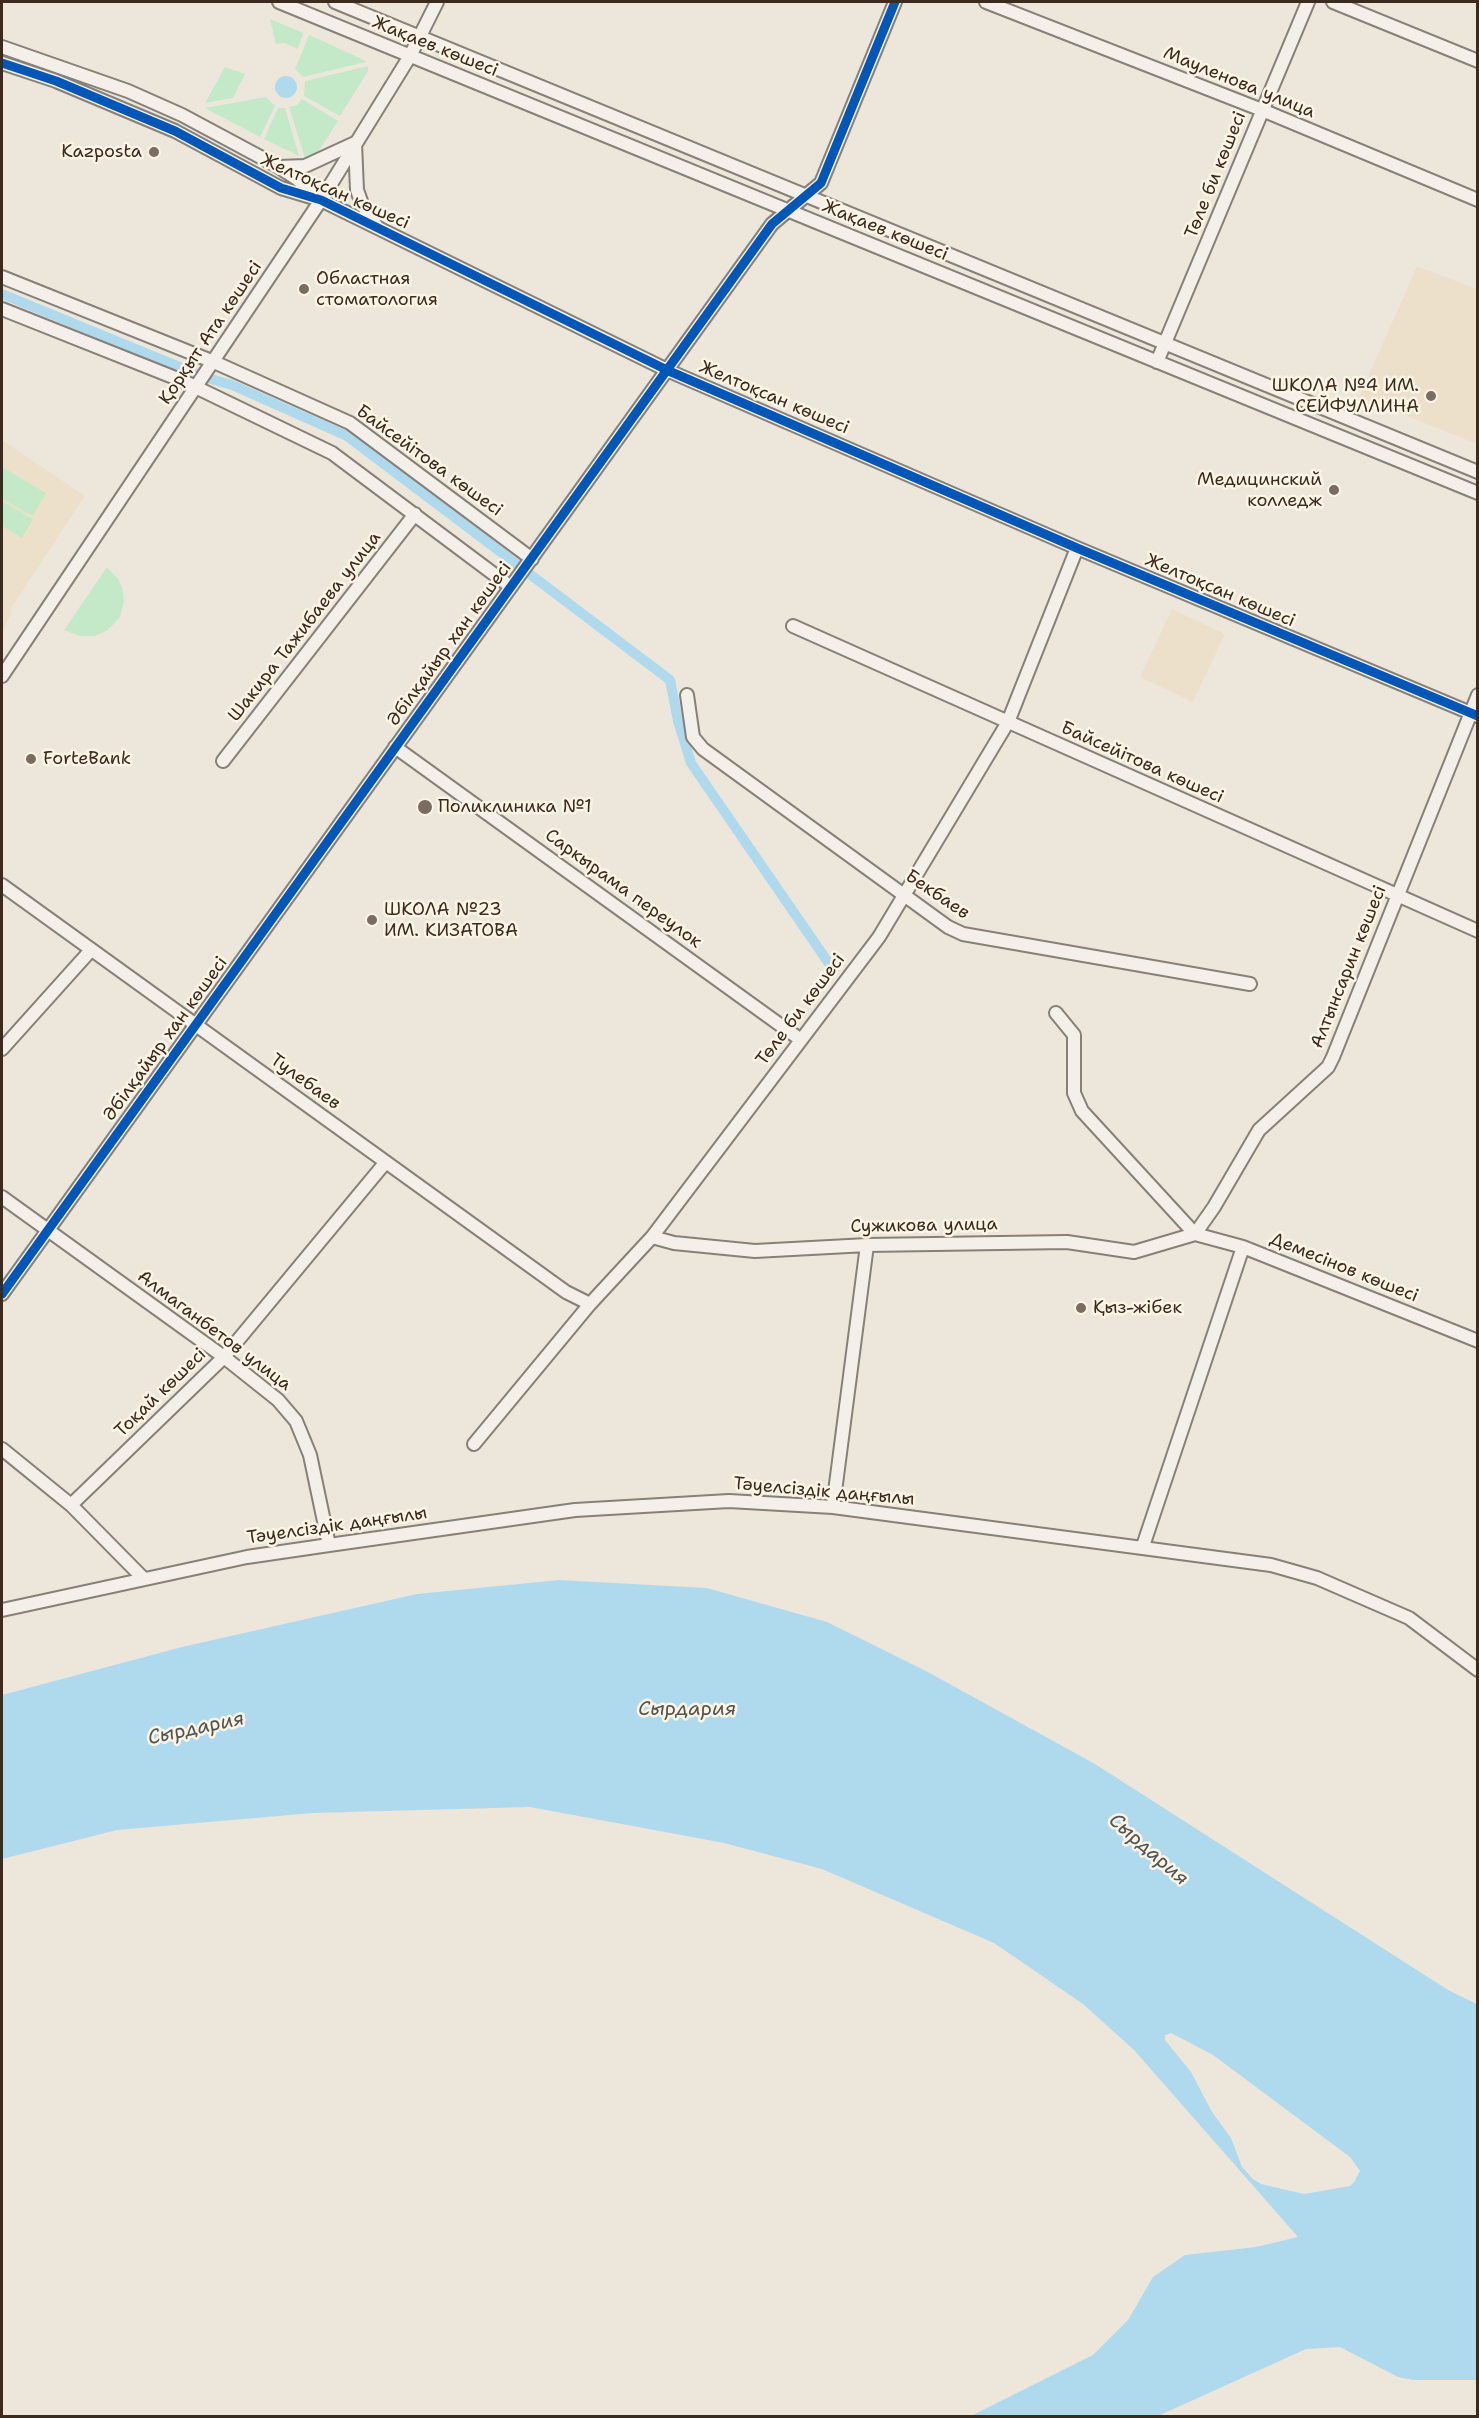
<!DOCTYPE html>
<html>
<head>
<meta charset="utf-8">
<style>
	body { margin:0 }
	#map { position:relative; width:1479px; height:2418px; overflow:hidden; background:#ede7db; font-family:"Shantell Sans",sans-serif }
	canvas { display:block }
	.frame { position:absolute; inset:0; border:3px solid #3b2a1e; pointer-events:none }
</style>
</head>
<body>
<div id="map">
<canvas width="1479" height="2418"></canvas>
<div class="frame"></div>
</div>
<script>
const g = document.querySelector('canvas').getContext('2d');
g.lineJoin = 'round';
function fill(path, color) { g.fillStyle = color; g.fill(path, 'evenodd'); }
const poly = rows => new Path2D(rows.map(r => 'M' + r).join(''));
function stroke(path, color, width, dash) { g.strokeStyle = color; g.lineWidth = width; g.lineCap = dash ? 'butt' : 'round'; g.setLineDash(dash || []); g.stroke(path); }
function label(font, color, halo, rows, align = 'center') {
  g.font = font + ' "Shantell Sans",sans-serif'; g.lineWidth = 5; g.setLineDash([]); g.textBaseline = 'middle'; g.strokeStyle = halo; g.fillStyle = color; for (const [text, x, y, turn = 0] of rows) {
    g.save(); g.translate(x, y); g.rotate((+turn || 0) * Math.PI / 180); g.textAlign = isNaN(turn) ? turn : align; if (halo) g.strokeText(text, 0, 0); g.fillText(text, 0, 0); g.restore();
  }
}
const built = poly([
	[1417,266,1477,289,1477,444,1359,397],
	[2,440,85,496,10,610,12,612,3,631],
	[1172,609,1225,634,1193,702,1140,677]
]);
const green = poly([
	[270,19,303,33,298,49,285,43,276,44],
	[309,35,364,60,366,62,303,77,295,69],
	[368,66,368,71,340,116,304,96,305,81],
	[225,67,245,74,233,98,205,103],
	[266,97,275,106,260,137,205,108],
	[302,99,338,121,318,152,305,158,289,107,297,105],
	[278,108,285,108,299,156,264,139],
	[2,467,46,493,33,516,2,499],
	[2,501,33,519,22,538,2,526],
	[107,567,118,579,123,590,124,601,120,617,108,630,95,636,80,636,64,630]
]);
const water = poly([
	'275 87a11 11 0 1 1 22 0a11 11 0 1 1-22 0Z',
	[559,1580,707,1588,827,1622,926,1671,1095,1764,1448,1990,1477,2004,1477,2380,1413,2380,1398,2377,1340,2347,1306,2349,1158,2416,971,2416,1093,2355,1128,2320,1153,2277,1185,2255,1256,2247,1298,2237,1134,2050,1083,2004,994,1943,822,1869,724,1843,530,1807,313,1813,117,1830,2,1859,2,1695,182,1647,417,1594],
	[1171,2033,1213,2055,1350,2157,1360,2171,1354,2182,1350,2186,1304,2194,1261,2184,1253,2179,1242,2167,1231,2138,1212,2112,1191,2072,1165,2040,1165,2035]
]);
const canal = poly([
	[2,294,204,377,232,385,347,436,670,680,678,721,691,763,830,965]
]);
const minor = poly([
	[279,2,1478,493],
	[335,2,1478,472],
	[986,2,1262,110,1478,200],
	[1333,2,1478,61],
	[2,47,128,91,182,115,279,167,297,179,318,197],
	[2,63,56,81,175,131,281,188,321,200,669,371,1077,548,1478,716],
	[279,167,305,166,355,143,357,190,362,204,377,227],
	[2,277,214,362,350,423,532,559],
	[2,309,183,381,332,453,511,587],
	[1157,362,1308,2],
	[793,626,1478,931],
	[2,676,321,200,410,56,437,2],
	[687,695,693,737,703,749,948,927,963,934,1250,984],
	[395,747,801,1040],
	[223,761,415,514],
	[2,885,566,1292,590,1304],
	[1056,1013,1074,1035,1074,1093,1082,1111,1195,1234],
	[2,1049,91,950],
	[2,1197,224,1357,278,1400,296,1421,310,1455,329,1545],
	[1195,1234,1214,1207,1259,1130,1328,1067,1333,1057,1478,695],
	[1195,1234,1243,1247,1478,1341],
	[652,1237,674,1243,755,1251,867,1245,1067,1242,1134,1252,1195,1234],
	[2,1294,772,224,821,183,895,2],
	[474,1444,590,1304,652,1237,879,937,1008,722,1077,548],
	[2,1449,71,1505,143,1578],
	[71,1505,224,1357,385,1163],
	[833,1507,867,1245],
	[1143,1546,1243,1247],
	[2,1610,247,1557,329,1545,575,1510,729,1501,833,1507,1271,1565,1317,1578,1409,1618,1478,1670]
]);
const cycleway = poly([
	[2,63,56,81,175,131,281,188,321,200,669,371,1077,548,1478,716],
	[2,1294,772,224,821,183,895,2]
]);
const markers = [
	[154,152,6,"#796c60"],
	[304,289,6,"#796c60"],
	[1431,396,6,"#796c60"],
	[1334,490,6,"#796c60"],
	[31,759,6,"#796c60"],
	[425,807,8,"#796c60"],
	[372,920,6,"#796c60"],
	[1081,1308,6,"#796c60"]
];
const streetNames = [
	["Жақаев көшесі",435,47,22],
	["Мауленова улица",1239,83,22],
	["Төле би көшесі",1216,175,-68],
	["Желтоқсан көшесі",335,192,24],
	["Жақаев көшесі",885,231,22],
	["Қорқыт Ата көшесі",211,333,-56],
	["Желтоқсан көшесі",774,398,23],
	["Байсейітова көшесі",429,461,36],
	["Желтоқсан көшесі",1220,591,23],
	["Шакира Тажибаева улица",305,627,-52],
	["Әбілқайыр хан көшесі",450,644,-54],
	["Байсейітова көшесі",1142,763,24],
	["Саркырама переулок",623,889,36],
	["Бекбаев",937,895,34],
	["Алтынсарин көшесі",1349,967,-68],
	["Төле би көшесі",801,1010,-53],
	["Әбілқайыр хан көшесі",166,1039,-54],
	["Тулебаев",305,1082,36],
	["Сужикова улица",924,1226,-1],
	["Демесінов көшесі",1344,1268,22],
	["Алмаганбетов улица",214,1331,37],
	["Тоқай көшесі",161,1393,-44],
	["Тәуелсіздік даңғылы",824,1492,5],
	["Тәуелсіздік даңғылы",337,1526,-8]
];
const poiNames = [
	["Kazposta",142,152,"right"],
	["Областная",316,279],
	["стоматология",316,300],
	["ШКОЛА №4 ИМ.",1419,386,"right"],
	["СЕЙФУЛЛИНА",1419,407,"right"],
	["Медицинский",1322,480,"right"],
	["колледж",1322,501,"right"],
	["ForteBank",43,759],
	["Поликлиника №1",438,807],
	["ШКОЛА №23",384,910],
	["ИМ. КИЗАТОВА",384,931],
	["Қыз-жібек",1093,1308]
];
const waterNames = [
	["Сырдария",687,1710],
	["Сырдария",196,1729,-12],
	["Сырдария",1148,1850,41]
];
fill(built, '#ede0cb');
fill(green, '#c3e9c9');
fill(water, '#afdaed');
stroke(canal, '#afdaed', 10);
stroke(minor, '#868078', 16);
stroke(minor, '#f4f0e9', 12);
stroke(cycleway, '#0057b8', 9);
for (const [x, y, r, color] of markers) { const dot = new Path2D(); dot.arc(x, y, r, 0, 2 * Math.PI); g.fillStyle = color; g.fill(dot); stroke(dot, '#fcf5e5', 2); }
label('18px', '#3b2a1e', '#fcf5e5', streetNames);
label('18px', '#3b2a1e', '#fcf5e5', poiNames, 'left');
label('italic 20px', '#515454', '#fcf5e5', waterNames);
</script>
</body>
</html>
